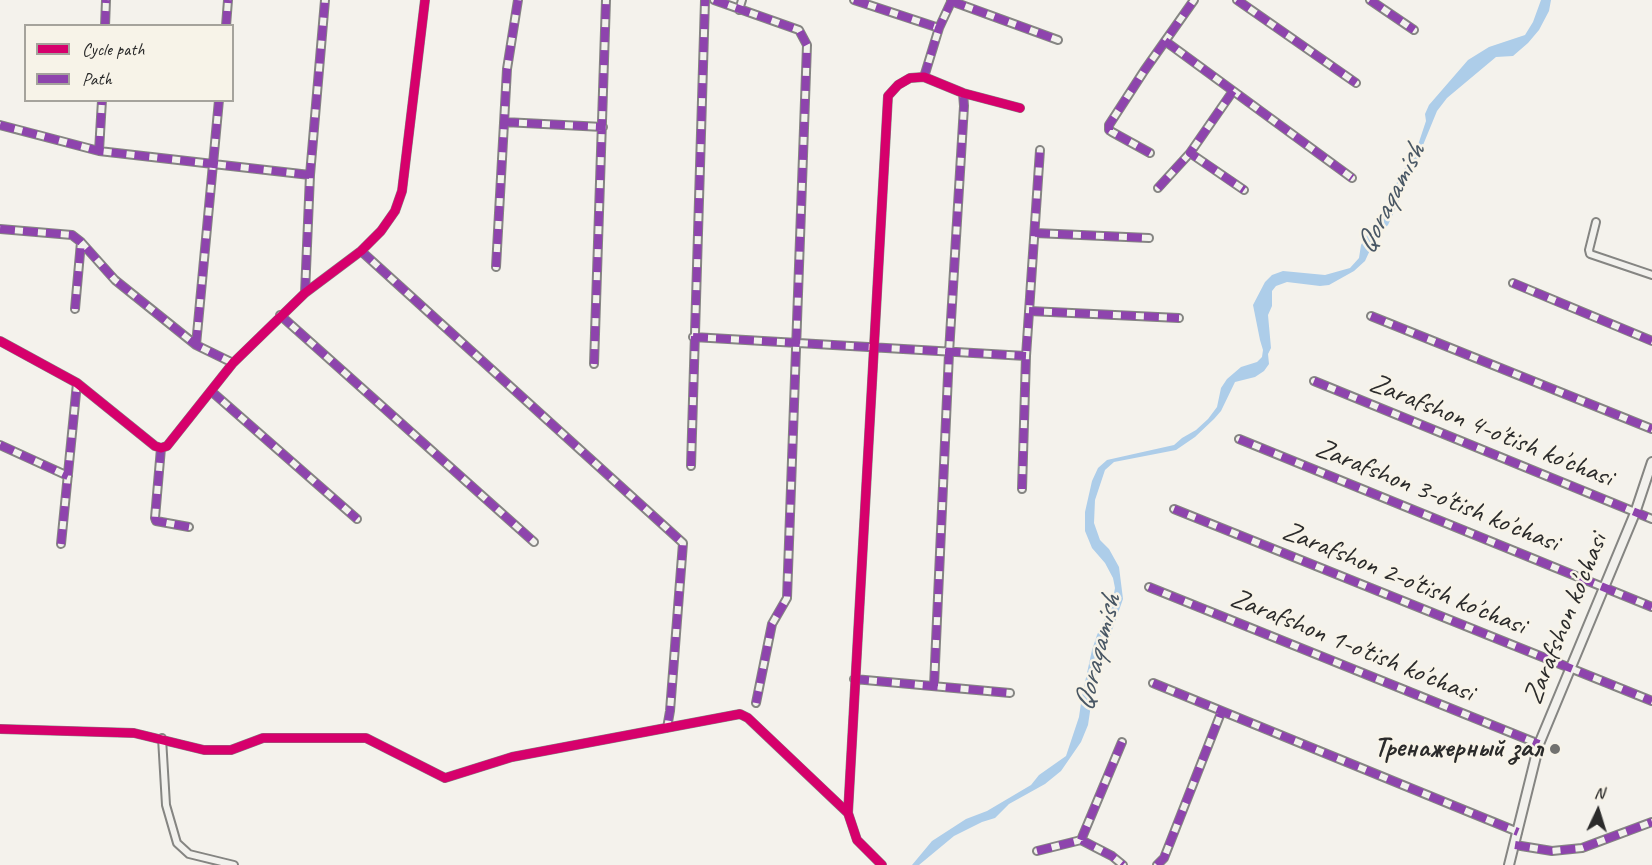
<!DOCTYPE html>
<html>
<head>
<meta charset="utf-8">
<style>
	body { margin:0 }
	#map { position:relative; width:1652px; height:865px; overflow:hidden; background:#f4f2ec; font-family:Caveat,sans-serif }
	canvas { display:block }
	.legend { position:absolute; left:24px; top:24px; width:210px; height:78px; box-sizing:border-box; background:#f7f3e8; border:2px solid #a5a39c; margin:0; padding:8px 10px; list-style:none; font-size:18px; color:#2b2b2b }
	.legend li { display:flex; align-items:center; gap:12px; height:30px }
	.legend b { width:30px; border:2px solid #a5a39c }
	.north { position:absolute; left:1568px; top:781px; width:60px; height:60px; -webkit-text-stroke:4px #f7f3e8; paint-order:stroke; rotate:4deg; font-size:16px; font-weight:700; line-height:24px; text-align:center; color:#2b2b2b }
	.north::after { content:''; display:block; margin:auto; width:21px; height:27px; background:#2b2b2b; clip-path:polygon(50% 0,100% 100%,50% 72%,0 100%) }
</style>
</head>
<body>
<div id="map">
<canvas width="1652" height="865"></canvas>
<ul class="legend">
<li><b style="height:8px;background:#d6006c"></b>Cycle path</li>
<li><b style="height:8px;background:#8e44ad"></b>Path</li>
</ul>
<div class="north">N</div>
</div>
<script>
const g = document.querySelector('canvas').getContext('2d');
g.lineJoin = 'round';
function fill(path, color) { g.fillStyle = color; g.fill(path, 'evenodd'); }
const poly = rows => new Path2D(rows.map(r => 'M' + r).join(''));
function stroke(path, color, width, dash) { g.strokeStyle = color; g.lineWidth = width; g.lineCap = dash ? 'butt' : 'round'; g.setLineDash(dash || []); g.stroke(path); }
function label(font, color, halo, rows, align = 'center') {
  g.font = font + ' Caveat,sans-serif'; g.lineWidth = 5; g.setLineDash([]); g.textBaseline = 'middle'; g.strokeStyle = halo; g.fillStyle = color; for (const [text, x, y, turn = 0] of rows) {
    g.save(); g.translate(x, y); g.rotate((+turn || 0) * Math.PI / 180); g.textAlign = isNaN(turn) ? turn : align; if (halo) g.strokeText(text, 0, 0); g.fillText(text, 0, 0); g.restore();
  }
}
const water = poly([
	[1541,0,1551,0,1549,11,1539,30,1528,43,1513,56,1496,57,1447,98,1437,111,1414,167,1404,182,1401,196,1388,225,1377,235,1365,261,1354,271,1329,285,1320,286,1287,282,1276,286,1272,291,1272,306,1268,315,1271,348,1268,354,1269,364,1264,371,1255,377,1235,382,1221,411,1214,419,1195,437,1176,450,1114,462,1105,470,1095,500,1094,523,1100,540,1109,549,1119,567,1123,599,1095,678,1088,725,1081,742,1061,771,1045,784,1009,804,995,818,982,822,954,836,919,865,912,865,932,841,966,819,987,811,1031,785,1039,775,1066,756,1079,717,1082,696,1092,650,1097,635,1112,604,1115,588,1113,578,1105,563,1092,548,1085,531,1085,512,1092,481,1098,468,1107,460,1174,445,1182,438,1196,430,1208,419,1217,407,1221,388,1227,379,1241,367,1257,362,1262,357,1263,350,1260,340,1253,305,1265,282,1272,275,1283,271,1325,275,1350,268,1359,258,1361,245,1373,225,1381,221,1389,210,1396,184,1418,145,1426,121,1425,114,1429,105,1468,60,1489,47,1525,35,1533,22]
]);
const minor = poly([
	[714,0,799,30,807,45,787,598,772,624,756,703],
	[854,0,939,28],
	[1237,0,1356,83],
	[1370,0,1414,30],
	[951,1,1058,40],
	[739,10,742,0],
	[105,26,106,0],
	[226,26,228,0],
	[1165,41,1352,178],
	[924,77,939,28,952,0],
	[1233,91,1190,153,1244,190],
	[504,122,603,127],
	[0,125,99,151,310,175],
	[99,151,102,100],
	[1150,153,1112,132,1109,130,1109,125,1144,71,1194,0],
	[1158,188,1190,153],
	[1596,222,1589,250,1590,254,1652,275],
	[0,229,72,235,81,242,115,280,196,345,233,363],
	[1035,233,1149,238],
	[361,251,683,543,670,711,667,728],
	[496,267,507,69,518,0],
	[1513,283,1652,341],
	[305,293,310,175,325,0],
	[75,309,81,242],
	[1029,311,1179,318],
	[280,315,534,542],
	[1371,316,1652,429],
	[693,337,1026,356],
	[0,341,77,383,155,446,161,448,167,446,233,363,305,293,361,251,381,231,395,211,402,191,425,0],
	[196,345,219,100],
	[594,364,606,0],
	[1314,381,1652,519],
	[211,391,357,519],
	[1239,439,1652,607],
	[0,445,68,476],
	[161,448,155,518,156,521,189,527],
	[691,466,705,0],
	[1022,489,1026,356,1040,150],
	[1174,509,1652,701],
	[61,544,77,383],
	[1149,587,1539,744],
	[854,679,1010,693],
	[1153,683,1518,832],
	[934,686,949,353,964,106,963,93],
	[0,729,134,733,204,750,231,750,263,738,366,738,445,778,512,757,740,714,748,718,848,813,857,840,882,865],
	[162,738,166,805,177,843,189,854,234,865],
	[848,813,888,96,898,85,910,78,924,77,963,93,1020,108],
	[1081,840,1122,742],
	[1515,845,1552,851,1582,848,1652,822],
	[1037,851,1081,840,1112,856,1123,865],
	[1157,865,1164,858,1221,713]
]);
const tertiary = poly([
	[1509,865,1539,744,1635,513,1652,462]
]);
const quiet = poly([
	[714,0,799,30,807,45,787,598,772,624,756,703],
	[854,0,939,28],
	[1237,0,1356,83],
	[1370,0,1414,30],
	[951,1,1058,40],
	[105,26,106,0],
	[226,26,228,0],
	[1165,41,1352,178],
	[924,77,939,28,952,0],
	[1233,91,1190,153,1244,190],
	[504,122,603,127],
	[0,125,99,151,310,175],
	[99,151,102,100],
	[1150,153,1112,132,1109,130,1109,125,1144,71,1194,0],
	[1158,188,1190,153],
	[0,229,72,235,81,242,115,280,196,345,233,363],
	[1035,233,1149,238],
	[361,251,683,543,670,711,667,728],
	[496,267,507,69,518,0],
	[1513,283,1652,341],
	[305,293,310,175,325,0],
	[75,309,81,242],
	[1029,311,1179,318],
	[280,315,534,542],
	[1371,316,1652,429],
	[693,337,1026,356],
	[196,345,219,100],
	[594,364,606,0],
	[1314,381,1652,519],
	[211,391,357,519],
	[1239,439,1652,607],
	[0,445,68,476],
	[161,448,155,518,156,521,189,527],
	[691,466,705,0],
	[1022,489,1026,356,1040,150],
	[1174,509,1652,701],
	[61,544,77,383],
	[1149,587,1539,744],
	[854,679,1010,693],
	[1153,683,1518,832],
	[934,686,949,353,964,106,963,93],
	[1081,840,1122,742],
	[1515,845,1552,851,1582,848,1652,822],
	[1037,851,1081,840,1112,856,1123,865],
	[1157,865,1164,858,1221,713]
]);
const cycleway = poly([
	[0,341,77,383,155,446,161,448,167,446,233,363,305,293,361,251,381,231,395,211,402,191,425,0],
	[0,729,134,733,204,750,231,750,263,738,366,738,445,778,512,757,740,714,748,718,848,813,857,840,882,865],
	[848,813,888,96,898,85,910,78,924,77,963,93,1020,108]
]);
const markers = [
	[1555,749,6,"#71716f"]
];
const streetNames = [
	["Zarafshon 4-o'tish ko'chasi",1491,431,22],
	["Zarafshon 3-o'tish ko'chasi",1437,496,22],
	["Zarafshon 2-o'tish ko'chasi",1404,579,22],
	["Zarafshon ko'chasi",1566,619,-68],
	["Zarafshon 1-o'tish ko'chasi",1352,646,22]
];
const poiNames = [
	["Тренажерный зал",1543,749]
];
const waterNames = [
	["Qoraqamish",1391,199,-63],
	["Qoraqamish",1098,653,-76]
];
fill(water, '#adcde9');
stroke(minor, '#858582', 10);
stroke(tertiary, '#858582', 12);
stroke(minor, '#f2f1ed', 6);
stroke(tertiary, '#f2f1ed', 8);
stroke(quiet, '#8e44ad', 8, [15, 8]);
stroke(cycleway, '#d6006c', 9);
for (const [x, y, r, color] of markers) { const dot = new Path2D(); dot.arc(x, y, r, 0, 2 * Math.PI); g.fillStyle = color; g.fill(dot); stroke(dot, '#f7f3e8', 2); }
label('28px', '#2b2b2b', '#f7f3e8', streetNames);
label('bold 28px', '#2b2b2b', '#f7f3e8', poiNames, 'right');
label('italic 30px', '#495764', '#f7f3e8', waterNames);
</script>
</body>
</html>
